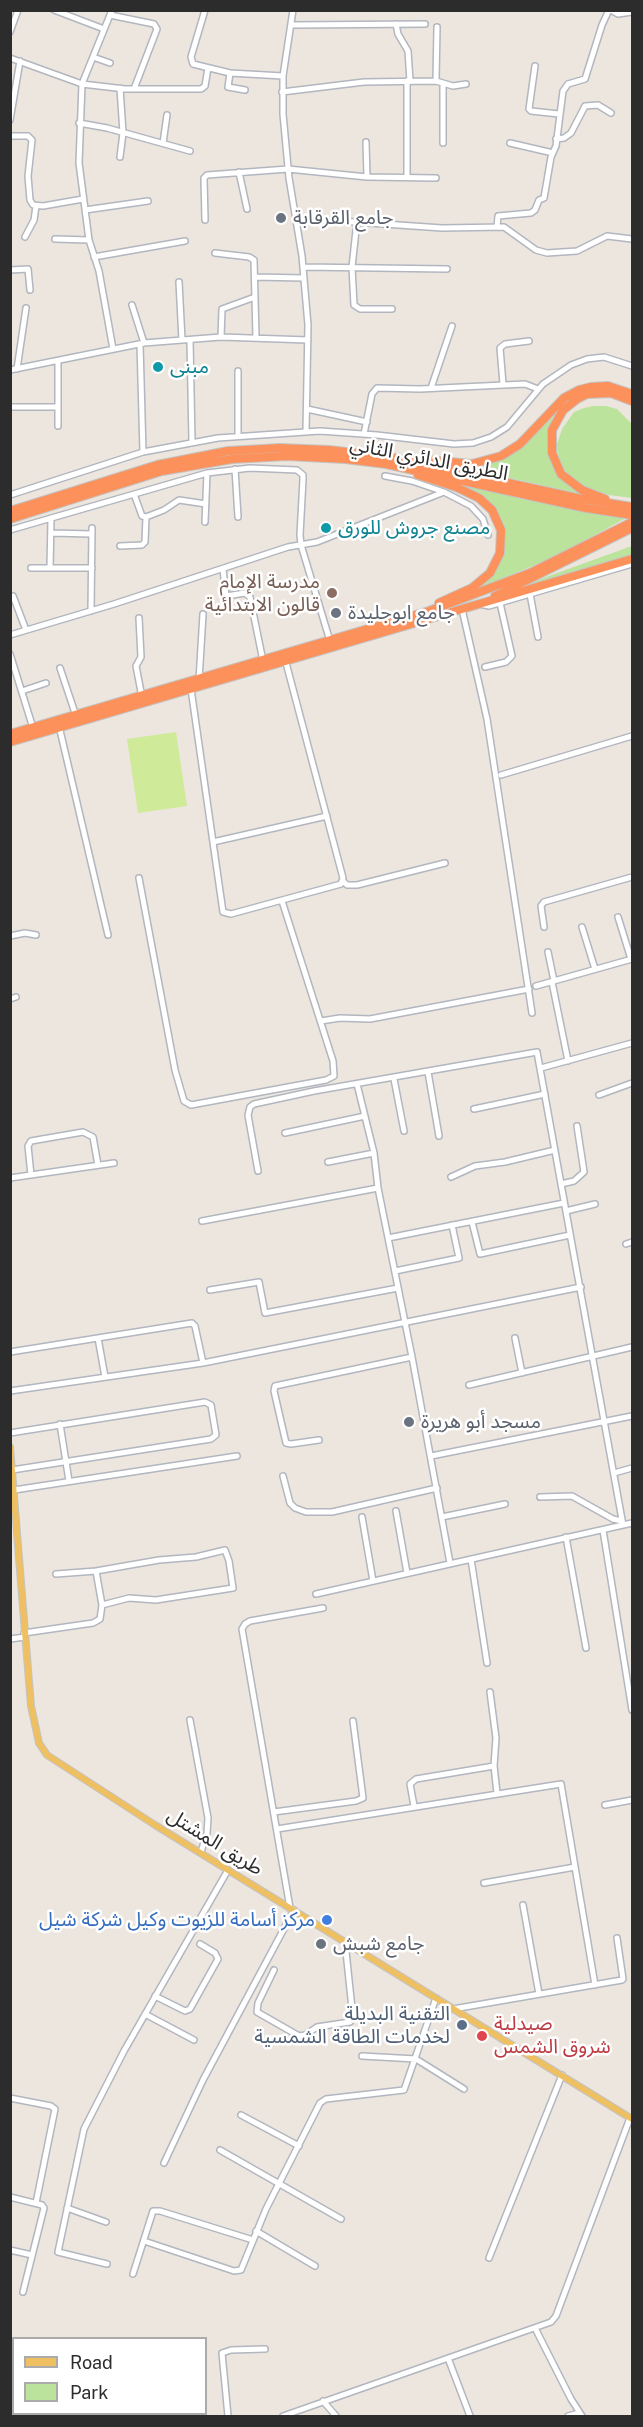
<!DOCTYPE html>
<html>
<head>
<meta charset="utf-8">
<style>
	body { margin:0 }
	#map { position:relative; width:643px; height:2427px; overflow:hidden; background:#ede6df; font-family:"Public Sans",sans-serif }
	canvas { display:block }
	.frame { position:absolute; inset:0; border:12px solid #2c2c2c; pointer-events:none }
	.legend { position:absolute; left:12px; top:2337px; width:195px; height:78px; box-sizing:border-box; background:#fff; border:2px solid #ababab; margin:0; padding:8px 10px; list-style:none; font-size:18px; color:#2c2c2c }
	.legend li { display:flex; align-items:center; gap:12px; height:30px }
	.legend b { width:30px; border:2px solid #ababab }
</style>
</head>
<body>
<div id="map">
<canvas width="643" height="2427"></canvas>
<div class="frame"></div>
<ul class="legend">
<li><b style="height:8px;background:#efc062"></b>Road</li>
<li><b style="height:16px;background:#bbe39c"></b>Park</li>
</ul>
</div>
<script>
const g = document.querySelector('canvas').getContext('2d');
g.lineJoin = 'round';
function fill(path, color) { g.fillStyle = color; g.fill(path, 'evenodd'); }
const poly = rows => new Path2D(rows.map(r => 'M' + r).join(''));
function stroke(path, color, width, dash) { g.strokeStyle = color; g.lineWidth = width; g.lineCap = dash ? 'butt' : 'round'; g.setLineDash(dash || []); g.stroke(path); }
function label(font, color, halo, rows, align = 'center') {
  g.font = font + ' "Public Sans","Noto Sans Arabic",sans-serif'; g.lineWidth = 5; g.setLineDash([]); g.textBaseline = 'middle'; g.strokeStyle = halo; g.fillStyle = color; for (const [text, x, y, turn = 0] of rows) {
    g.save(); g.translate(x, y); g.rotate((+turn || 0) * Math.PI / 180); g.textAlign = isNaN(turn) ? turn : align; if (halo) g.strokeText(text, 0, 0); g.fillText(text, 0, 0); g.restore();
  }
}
const green = poly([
	[593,406,606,406,617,409,632,424,632,498,609,495,582,486,567,474,562,467,556,447,562,429,574,412,584,408],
	[554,416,548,434,549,455,558,473,590,496,456,466,481,465,523,445],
	[459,482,522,499,626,518,554,557,463,595,495,570,503,553,504,537,500,519,491,503,482,495,458,484],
	[632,546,632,556,510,591,546,577]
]);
const pitch = poly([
	[176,732,187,806,138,813,127,739]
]);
const minor = poly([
	[54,10,104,29],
	[112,10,82,84,79,163,89,240,99,271,113,349],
	[205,10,191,57,193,64,230,73,283,76],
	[293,10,283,76,283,114,289,178,302,256,308,325,306,431],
	[611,10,618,14,632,12],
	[110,15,154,24,157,29,134,89],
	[396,24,398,34,408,51,410,81],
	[292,25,425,24],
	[10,32,18,10],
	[93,57,110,63],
	[10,58,82,84,125,89,201,89,205,86,208,68],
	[535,66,529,109,531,111,559,114],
	[230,73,228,87,245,90],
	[407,81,407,177],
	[436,81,437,27],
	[443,84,443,143],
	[120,88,123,133,120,157],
	[282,92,364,82,436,81,453,86,466,84],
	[10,120,20,61],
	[79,123,107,128,190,151],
	[10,136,28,136,32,140,28,176,30,200,33,205,43,206,83,199],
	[556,139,564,138,571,133,585,106,598,105,611,113],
	[366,142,367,177],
	[163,143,167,115],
	[510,143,553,153],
	[239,172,247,209],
	[85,210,148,201],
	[297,218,442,228,504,227,536,250,547,253,577,251,607,236,632,239],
	[205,220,204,178,207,175,288,169,367,177,436,178],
	[357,221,352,267,354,305,360,309,392,309],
	[497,227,498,216,531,213,535,210,539,200,544,198,551,157,556,146,563,91,568,84,585,79,602,25,609,10],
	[25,237,34,220,36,206],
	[55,239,89,240],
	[215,253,249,257,254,260,256,337],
	[94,257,185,241],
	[304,267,447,269],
	[10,270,28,269,30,290],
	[255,277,304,278],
	[179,282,182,340],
	[132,305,144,343],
	[221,337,222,309,255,297],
	[190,340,192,442],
	[140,344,143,452],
	[58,362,58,426],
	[17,369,26,308],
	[10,370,144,343,221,337,308,340],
	[238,371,238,436],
	[503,384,500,348,505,344,529,341],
	[431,388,452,326],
	[10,407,58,407],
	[307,409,367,422],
	[364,434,372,394,377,388,420,389,525,384,538,389],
	[235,469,238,517],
	[385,476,412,481,444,492],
	[134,494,142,516,146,517,164,510,179,500,206,504],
	[10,495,143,452,218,438,320,431,377,435,454,444,473,443,491,437,507,427,543,384,571,365,587,359,604,357,632,366],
	[205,522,207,473],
	[10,530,207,473,250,468,297,470,303,475,303,479,300,535,301,545,330,641],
	[51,533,92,534],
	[120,546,142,545,145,542,146,517],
	[31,568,92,568],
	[50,568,51,519],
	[223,569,226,596,245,593,250,597,263,661],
	[530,594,538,637],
	[13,596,26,630],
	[480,604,489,606,632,564],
	[462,609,487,719,532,1013],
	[91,611,92,528],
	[139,618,141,657,136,666,142,697],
	[10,635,114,604,288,547,317,542,444,492,471,506,483,519,488,535],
	[10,654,33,728],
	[485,667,506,662,512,656,500,603],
	[60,668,76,716],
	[199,680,203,614],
	[191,689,223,912,231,914,341,884,343,878,285,659],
	[22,691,46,683],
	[59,726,108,935],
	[501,775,632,736],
	[213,842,327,816],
	[139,878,175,1070,184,1101,191,1105,326,1080,334,1076,333,1061,282,901],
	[343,881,347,885,357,885,445,863],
	[618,917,631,959],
	[544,927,541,906,544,902,632,877],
	[582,927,595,969],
	[10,936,25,933,36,935],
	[548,952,554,981],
	[552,982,568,1061],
	[536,986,632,959],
	[10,999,16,997],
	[321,1021,340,1018,370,1019,529,989],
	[541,1068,632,1043],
	[428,1072,439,1136],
	[394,1079,404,1131],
	[357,1084,374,1153,378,1188,412,1357,450,1563],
	[599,1095,632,1083],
	[474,1109,545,1094],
	[285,1133,365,1116],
	[328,1162,374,1153],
	[258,1171,248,1115,250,1107,254,1104,314,1091,537,1052,623,1525],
	[31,1175,28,1146,31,1141,83,1132,93,1137,98,1165],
	[451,1177,475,1166,505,1162,555,1150],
	[10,1178,114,1163],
	[561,1184,574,1181,584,1172,577,1126],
	[566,1211,595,1204],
	[202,1221,378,1188],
	[472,1222,480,1254,570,1235],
	[388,1238,564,1203],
	[626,1244,632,1242],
	[395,1271,459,1258,452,1225],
	[210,1290,259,1282,265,1313,398,1288],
	[98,1338,105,1377],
	[515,1338,522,1373],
	[10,1352,192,1323,195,1326,203,1363],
	[469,1385,632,1347],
	[10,1391,203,1363,581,1287],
	[60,1424,69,1481],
	[10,1433,205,1402,211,1405,216,1435,211,1439,12,1470],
	[319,1440,291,1444,286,1443,274,1391,275,1386,412,1357],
	[431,1456,632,1416],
	[614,1473,632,1468],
	[283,1476,290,1503,295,1508,306,1512,332,1512,437,1488],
	[14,1490,237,1456],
	[540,1497,572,1496,613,1519,622,1521],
	[396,1511,407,1573],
	[362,1517,373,1581],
	[442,1517,505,1504],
	[603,1530,632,1710],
	[566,1537,586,1648],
	[471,1559,487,1663],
	[96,1571,159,1560,196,1557,225,1550,229,1561,233,1588,156,1600,129,1598,102,1605],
	[316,1594,632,1523],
	[24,1633,93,1623,100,1619,102,1605,96,1571,56,1574],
	[10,1639,25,1637],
	[490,1692,496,1738,494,1766,497,1793],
	[190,1720,208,1818,207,1833,201,1852],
	[605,1805,632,1800],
	[414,1806,410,1784,416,1779,494,1766],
	[274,1812,356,1801,363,1798,353,1721],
	[277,1829,561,1784,595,1985],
	[484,1883,575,1867],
	[523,1905,539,1994],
	[290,1908,242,1629,245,1624,250,1621,323,1608],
	[274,1970,258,2003,257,2012,299,2036,305,2035,317,2027,350,2022,353,2018,345,1942],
	[155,1996,185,2011,190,2009,218,1959,215,1953,200,1944],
	[453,2009,622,1980,623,1979,617,1938],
	[145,2014,194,2040],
	[362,2056,416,2059,464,2089],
	[10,2098,51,2106,55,2109,36,2203],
	[241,2115,299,2146],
	[220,2150,341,2219],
	[164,2163,203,2080,294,1910],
	[10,2197,42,2205,44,2208,23,2292],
	[67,2208,106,2222],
	[256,2231,315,2266],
	[144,2241,234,2271,241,2270,266,2209,320,2103,326,2099,404,2090,436,1998],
	[10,2250,32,2255],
	[489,2258,562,2075],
	[107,2264,58,2252,84,2129,124,2051,228,1870],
	[133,2274,153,2211,160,2211,253,2240],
	[535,2328,571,2399,582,2416],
	[448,2358,470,2416],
	[323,2401,336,2416],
	[49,2416,49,2414],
	[111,2416,111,2414],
	[128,2416,128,2414],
	[228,2416,222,2353,231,2350,265,2349],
	[283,2416,551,2322,556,2316,630,2118],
	[568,2416,579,2413]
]);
const major = poly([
	[10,1447,31,1706,39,1743,47,1755,155,1825,632,2119]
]);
const highway = poly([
	[428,460,472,464,501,456,520,444,564,398,579,390,591,387,608,386,632,394],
	[418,475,456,487,479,498,492,510,501,530,500,553,490,573,472,588,439,603],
	[605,499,582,490,561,474,552,453,552,430,563,410,577,399,587,394,611,393,632,401],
	[10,511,157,465,228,451,280,448,329,450,389,457,577,498,632,507],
	[10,519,162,471,232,459,287,456,345,459,386,464,586,508,632,515],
	[495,596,632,528],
	[10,734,429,611,530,573,632,522],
	[10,742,632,559]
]);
const markers = [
	[281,218,6,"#6b7280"],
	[158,367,6,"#0f9aa8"],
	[326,528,6,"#0f9aa8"],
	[332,593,6,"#8d6e63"],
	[336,613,6,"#6b7280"],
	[409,1422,6,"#6b7280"],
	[327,1920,6,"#3f7fe0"],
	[321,1944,6,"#6b7280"],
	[462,2025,6,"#5c6f8a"],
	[482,2036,6,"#e0444e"]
];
const worshipNames = [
	["جامع القرقابة",293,218],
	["جامع ابوجليدة",348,613],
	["مسجد أبو هريرة",421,1422],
	["جامع شبش",333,1944]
];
const cultureNames = [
	["مبنى",170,367],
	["مصنع جروش للورق",338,528]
];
const streetNames = [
	["الطريق الدائري الثاني",429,459,11],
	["طريق المشتل",215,1842,32]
];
const educationNames = [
	["مدرسة الإمام",320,582],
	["قالون الابتدائية",320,605]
];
const shopNames = [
	["مركز أسامة للزيوت وكيل شركة شيل",315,1920]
];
const serviceNames = [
	["التقنية البديلة",450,2014],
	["لخدمات الطاقة الشمسية",450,2037]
];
const healthNames = [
	["صيدلية",494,2024],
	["شروق الشمس",494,2047]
];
fill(green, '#bbe39c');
fill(pitch, '#cfea98');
stroke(minor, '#b2b6bf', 8);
stroke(major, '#c4c4c4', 8);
stroke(highway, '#c4c4c4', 10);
stroke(minor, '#fff', 5);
stroke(major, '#efc062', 6);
stroke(highway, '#fc915b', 8);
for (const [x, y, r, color] of markers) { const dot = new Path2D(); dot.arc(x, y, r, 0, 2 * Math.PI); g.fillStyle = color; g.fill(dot); stroke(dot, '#fff', 2); }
label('20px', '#5b616d', '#fff', worshipNames, 'left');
label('20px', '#0d838f', '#fff', cultureNames, 'left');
label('20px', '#2c2c2c', '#fff', streetNames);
label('20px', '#785e54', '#fff', educationNames, 'right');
label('20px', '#366cbe', '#fff', shopNames, 'right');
label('20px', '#4e5e75', '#fff', serviceNames, 'right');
label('20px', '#be3a42', '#fff', healthNames, 'left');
</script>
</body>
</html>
